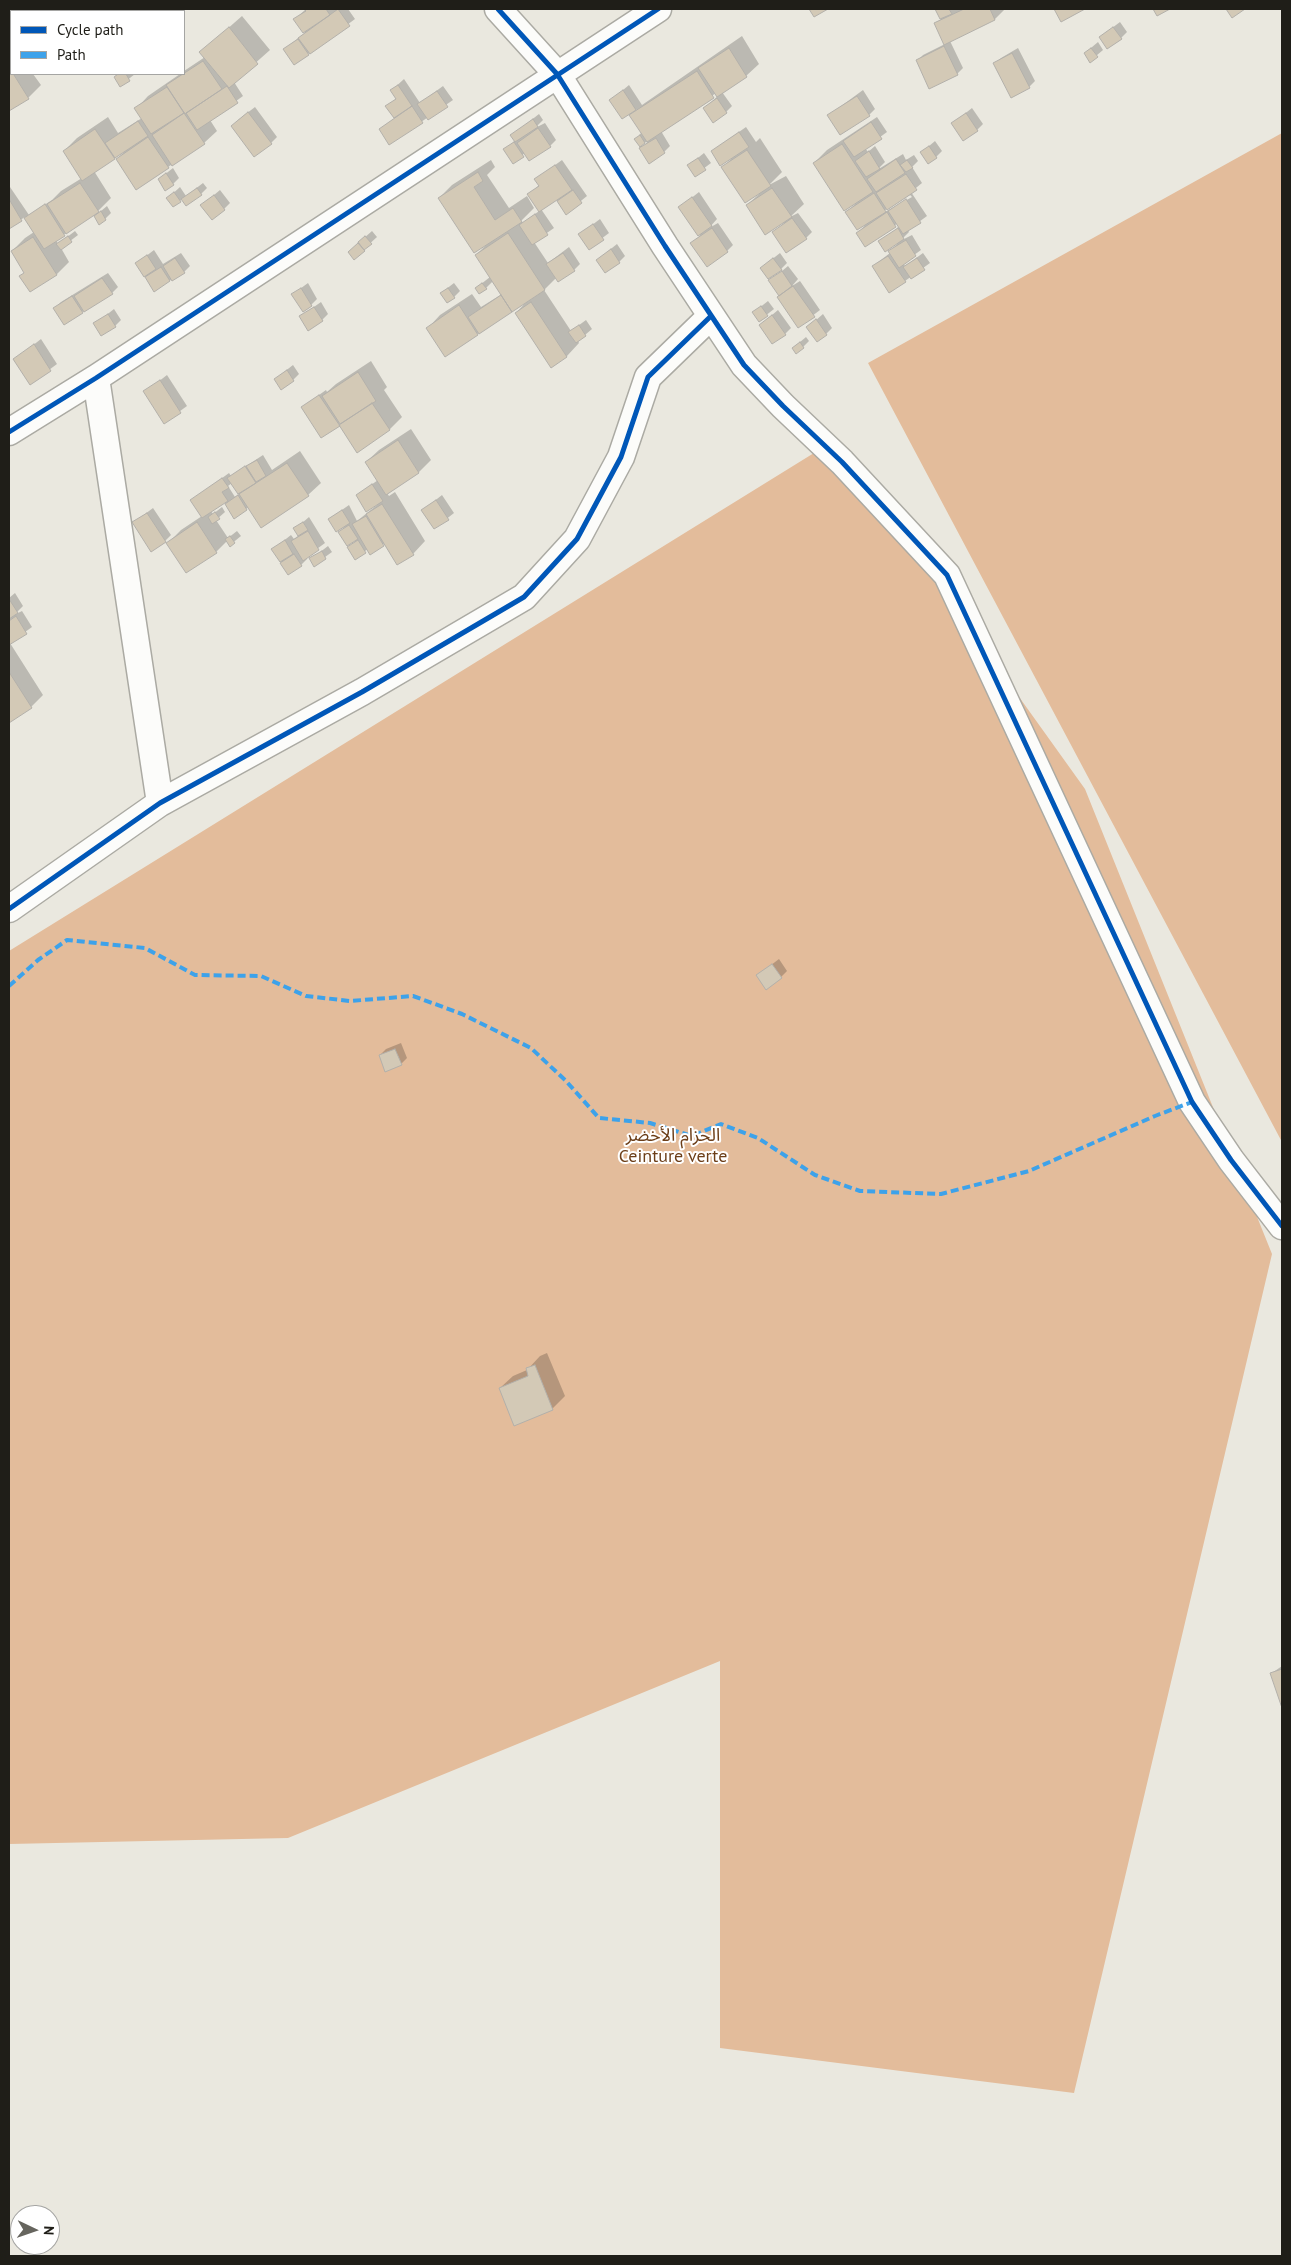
<!DOCTYPE html>
<html>
<head>
<meta charset="utf-8">
<style>
	body { margin:0 }
	#map { position:relative; width:1291px; height:2265px; overflow:hidden; background:#eae8df; font-family:"PT Sans",sans-serif }
	canvas { display:block }
	.frame { position:absolute; inset:0; border:10px solid #1f1e18; pointer-events:none }
	.legend { position:absolute; left:10px; top:10px; width:175px; height:65px; box-sizing:border-box; background:#fff; border:1px solid #a5a5a3; margin:0; padding:6px 9px; list-style:none; font-size:15px; color:#1f1e18 }
	.legend li { display:flex; align-items:center; gap:10px; height:25px }
	.legend b { width:25px; border:1px solid #a5a5a3 }
	.north { position:absolute; left:10px; top:2205px; width:50px; height:50px; box-sizing:border-box; background:#fff; border:1px solid #a5a5a3; border-radius:50%; rotate:93deg; font-size:14px; font-weight:700; line-height:20px; text-align:center; color:#1f1e18 }
	.north::after { content:''; display:block; margin:auto; width:18px; height:22px; background:#66655e; clip-path:polygon(50% 0,100% 100%,50% 72%,0 100%) }
</style>
</head>
<body>
<div id="map">
<canvas width="1291" height="2265"></canvas>
<div class="frame"></div>
<ul class="legend">
<li><b style="height:6px;background:#0057b8"></b>Cycle path</li>
<li><b style="height:6px;background:#3da2ea"></b>Path</li>
</ul>
<div class="north">N</div>
</div>
<script>
const g = document.querySelector('canvas').getContext('2d');
g.lineJoin = 'round';
function fill(path, color) { g.fillStyle = color; g.fill(path, 'evenodd'); }
const poly = rows => new Path2D(rows.map(r => 'M' + r).join(''));
function stroke(path, color, width, dash) { g.strokeStyle = color; g.lineWidth = width; g.lineCap = dash ? 'butt' : 'round'; g.setLineDash(dash || []); g.stroke(path); }
function label(font, color, halo, rows, align = 'center') {
  g.font = font + ' "PT Sans","Noto Sans Arabic",sans-serif'; g.lineWidth = 4; g.setLineDash([]); g.textBaseline = 'middle'; g.strokeStyle = halo; g.fillStyle = color; for (const [text, x, y, turn = 0] of rows) {
    g.save(); g.translate(x, y); g.rotate((+turn || 0) * Math.PI / 180); g.textAlign = isNaN(turn) ? turn : align; if (halo) g.strokeText(text, 0, 0); g.fillText(text, 0, 0); g.restore();
  }
}
const forest = poly([
	[1282,133,1282,1142,868,363],
	[835,440,1085,789,1272,1254,1074,2093,720,2048,720,1661,288,1838,9,1844,9,951]
]);
const shadow = poly([
	[306,9,348,9,355,19,308,54,284,49,305,33,295,19],
	[936,9,1005,9,995,19,950,41,963,68,957,74,917,61,923,55,945,44,936,23,941,19],
	[242,16,270,50,234,82,243,96,210,120,217,131,204,143,168,167,117,159,125,151,94,171,111,198,98,211,56,240,58,244,75,231,78,235,61,248,69,262,57,274,25,272,12,251,25,238,34,232,25,217,9,227,9,188,10,187,29,215,52,200,61,191,82,178,64,151,77,138,108,117,118,133,142,118,136,109,148,96,180,74,184,74,184,71,205,57,201,52],
	[1120,22,1127,32,1121,38,1100,37],
	[742,36,759,64,746,76,722,92,732,106,726,112,704,108,718,96,716,93,661,131,670,146,664,152,641,149,648,141,640,145,636,139,642,132,631,115,637,109,622,118,611,100,629,85,642,105],
	[1098,42,1103,50,1090,61,1085,53],
	[1018,48,1035,81,1029,87,1012,96,995,64,1001,58],
	[11,58,11,74,33,74,41,85,28,98,9,110,9,59],
	[118,74,135,74,121,85,115,77],
	[404,79,420,103,443,86,453,100,389,144,380,129,395,118,387,106,397,98,392,90],
	[863,90,875,109,869,115,829,115],
	[255,107,277,137,271,143,238,120],
	[972,108,983,124,977,130,953,123],
	[539,114,543,120,535,128,545,123,556,140,550,146,525,153,513,162,504,150,516,140,512,135],
	[877,117,887,132,865,148,868,152,875,146,885,162,877,170,903,154,906,160,914,155,918,161,912,167,922,183,911,192,927,216,908,230,909,232,900,241,912,235,921,250,903,263,905,266,923,253,930,263,905,281,873,266,890,253,889,252,898,243,880,242,900,226,898,223,866,246,858,233,866,224,847,212,855,204,814,163,827,150],
	[910,195,912,197,883,213,888,207],
	[746,127,756,142,760,138,782,172,769,185,786,176,804,204,790,217,798,213,812,232,806,238,774,233,784,223,747,205,759,194,723,167,733,157,712,151],
	[935,141,942,151,936,157,922,152],
	[704,153,711,163,695,175,689,165],
	[491,160,495,167,487,175,509,208,527,196,534,208,521,221,522,224,539,211,529,195,539,185,536,179,562,160,587,196,566,213,557,199,541,209,554,228,534,242,548,263,569,247,580,264,574,270,556,278,544,290,571,331,586,320,592,329,578,341,579,343,567,356,551,366,516,313,526,302,445,355,428,328,440,315,472,294,481,307,502,294,493,281,486,288,476,288,490,277,476,255,485,246,439,198,452,185],
	[173,168,179,178,173,184,159,179],
	[203,183,207,188,201,194,182,199,180,201,168,198,180,187,186,196],
	[220,190,230,203,224,209,208,200],
	[699,192,717,219,709,228,718,223,733,245,727,251,692,243,700,236,680,207],
	[107,206,111,213,105,219,95,216],
	[600,219,609,233,589,248,580,234],
	[372,231,377,237,354,258,355,246],
	[617,244,625,256,619,262,597,260],
	[154,250,163,264,181,253,190,266,184,272,154,290,137,263],
	[780,253,787,263,778,272,761,268],
	[788,266,798,279,792,286,800,281,820,310,799,326,770,281],
	[108,273,118,287,112,293,82,312,55,308,61,302],
	[308,283,317,299,310,306,293,294],
	[454,283,460,291,454,297,441,293],
	[768,301,774,309,760,320,754,312],
	[321,302,328,314,322,320,301,316],
	[114,309,121,320,115,326,95,324],
	[778,310,791,328,785,334,760,325],
	[823,314,832,328,826,334,808,327],
	[806,337,809,341,803,347,793,348],
	[41,339,57,364,30,384,14,360],
	[371,361,387,387,384,390,402,417,389,430,357,451,340,423,338,424,302,407,326,390,327,392,336,384],
	[293,365,299,374,293,380,275,379],
	[167,375,187,406,165,422,145,392],
	[411,429,431,460,419,472,387,493,389,496,395,492,425,541,413,554,385,543,371,553,368,549,355,558,349,548,356,540,339,532,345,527,336,531,329,519,349,505,357,521,377,505,357,495,378,480,366,462,379,450],
	[300,451,321,483,308,495,249,507,234,517,225,502,211,511,213,514,222,507,225,512,216,520,228,538,237,531,241,536,230,545,227,541,216,552,187,571,168,543,181,530,202,516,192,500,229,473,231,476,263,455,272,470],
	[232,483,239,494,235,497,228,486],
	[442,495,454,513,435,528,423,510],
	[153,508,171,535,165,541,133,523],
	[309,517,325,543,306,557,307,559,301,565,288,573,273,549,291,535,294,539,299,535,295,529],
	[328,546,332,552,314,565,311,559],
	[15,593,23,606,14,615,22,611,32,627,10,643,43,695,31,707,9,722,9,598],
	[779,959,787,971,781,977,758,975],
	[401,1043,407,1058,401,1064,380,1055,386,1049],
	[547,1353,565,1396,552,1409,500,1388,513,1376,527,1370,540,1356],
	[1282,1666,1282,1704,1272,1673]
]);
const building = poly([
	[304,9,326,9,330,15,303,33,293,19,306,11,304,9],
	[338,9,350,26,310,54,298,38,338,9],
	[809,9,828,9,814,17,809,9],
	[935,9,949,9,952,14,940,19,935,9],
	[964,9,990,9,995,20,944,45,934,23,964,9],
	[1054,9,1085,9,1061,22,1054,9],
	[1153,9,1170,9,1157,16,1153,9],
	[1226,9,1245,9,1232,18,1226,9],
	[229,27,258,64,229,88,199,52,229,27],
	[1113,27,1122,39,1107,49,1099,37,1113,27],
	[298,39,309,55,294,65,283,49,298,39],
	[944,46,958,75,929,89,916,60,944,46],
	[729,48,747,77,717,97,698,68,729,48],
	[1091,48,1098,57,1090,63,1084,53,1091,48],
	[1012,53,1030,88,1011,98,993,63,1012,53],
	[203,61,222,89,185,114,166,85,203,61],
	[9,67,29,99,9,111,9,67],
	[697,71,714,98,647,142,629,115,697,71],
	[118,74,126,74,130,81,120,87,114,77,118,74],
	[398,85,412,106,394,118,385,106,396,99,390,90,398,85],
	[227,86,238,103,197,130,186,113,227,86],
	[167,87,184,113,151,134,134,108,167,87],
	[623,90,636,110,622,119,609,100,623,90],
	[437,91,448,107,428,120,417,104,437,91],
	[857,96,870,116,840,135,827,115,857,96],
	[717,98,727,113,713,123,703,108,717,98],
	[412,106,423,123,389,145,379,129,412,106],
	[248,112,272,144,254,157,231,126,248,112],
	[184,113,205,144,172,166,152,135,184,113],
	[966,113,978,131,963,141,951,123,966,113],
	[533,119,538,127,515,142,510,135,533,119],
	[138,121,148,136,115,158,105,143,138,121],
	[871,122,882,139,854,157,843,141,871,122],
	[538,128,551,147,529,161,517,143,538,128],
	[95,129,115,159,82,181,63,151,95,129],
	[739,132,749,147,720,166,711,151,739,132],
	[640,135,645,143,640,147,634,139,640,135],
	[148,137,169,168,136,190,116,159,148,137],
	[656,138,665,153,649,164,639,148,656,138],
	[514,142,524,157,513,164,503,149,514,142],
	[842,144,873,192,844,211,813,163,842,144],
	[929,146,937,158,928,164,920,152,929,146],
	[747,150,771,186,745,203,721,167,747,150],
	[869,151,880,169,866,177,855,161,869,151],
	[698,158,706,170,695,177,687,165,698,158],
	[896,159,905,173,876,192,867,179,896,159],
	[907,160,913,168,906,172,900,165,907,160],
	[555,165,572,190,539,212,527,194,539,186,534,179,555,165],
	[478,172,483,181,474,187,495,220,513,208,522,222,474,253,438,198,478,172],
	[166,173,174,185,165,191,158,179,166,173],
	[906,174,917,190,887,210,876,193,906,174],
	[80,183,99,212,66,234,47,204,80,183],
	[197,188,202,195,186,206,181,199,197,188],
	[772,188,792,217,765,235,746,205,772,188],
	[573,190,582,203,566,215,557,201,573,190],
	[174,192,181,202,173,207,166,198,174,192],
	[874,193,886,212,857,230,845,212,874,193],
	[214,195,225,210,212,220,200,205,214,195],
	[692,197,712,226,698,236,678,207,692,197],
	[9,199,22,221,9,229,9,199],
	[906,199,921,223,903,234,888,211,906,199],
	[45,204,65,236,44,249,24,218,45,204],
	[101,211,106,220,99,225,94,216,101,211],
	[887,212,896,227,865,247,856,233,887,212],
	[535,214,548,235,532,245,519,225,535,214],
	[792,218,807,239,786,253,772,232,792,218],
	[593,224,604,240,589,250,578,234,593,224],
	[712,228,728,252,707,267,690,243,712,228],
	[898,228,904,239,885,252,878,241,898,228],
	[508,233,545,290,512,312,475,255,508,233],
	[68,236,72,242,61,250,56,244,68,236],
	[365,236,372,244,364,250,358,242,365,236],
	[33,237,57,275,30,292,19,276,24,273,11,251,33,237],
	[906,240,916,256,899,268,888,251,906,240],
	[358,243,365,251,354,260,348,252,358,243],
	[611,249,620,263,605,273,596,260,611,249],
	[563,253,575,271,558,282,546,264,563,253],
	[147,255,156,269,144,277,135,263,147,255],
	[888,256,906,282,889,293,872,266,888,256],
	[175,258,185,273,172,281,163,266,175,258],
	[773,258,782,270,768,279,760,268,773,258],
	[917,258,925,270,911,279,903,267,917,258],
	[161,267,170,281,154,292,145,277,161,267],
	[782,271,792,286,779,296,768,280,782,271],
	[102,278,113,294,84,312,74,296,102,278],
	[482,283,487,289,479,294,475,288,482,283],
	[793,286,815,317,798,328,777,297,793,286],
	[301,288,312,306,303,312,291,294,301,288],
	[448,288,455,298,447,303,440,293,448,288],
	[501,295,512,312,479,334,468,317,501,295],
	[72,296,83,313,64,325,53,308,72,296],
	[531,302,567,357,551,368,515,313,531,302],
	[459,305,478,335,445,357,426,328,459,305],
	[761,306,768,316,759,322,752,312,761,306],
	[314,307,323,321,308,331,299,316,314,307],
	[108,314,116,327,101,336,93,323,108,314],
	[772,315,786,335,772,344,759,325,772,315],
	[816,319,827,335,817,342,806,327,816,319],
	[579,325,586,336,576,343,568,332,579,325],
	[800,342,804,348,796,354,792,348,800,342],
	[34,344,51,371,30,385,13,359,34,344],
	[287,370,294,381,281,390,274,379,287,370],
	[358,372,376,401,340,424,322,396,358,372],
	[160,380,181,413,164,424,143,391,160,380],
	[319,395,340,426,321,438,301,407,319,395],
	[372,403,390,430,357,453,339,425,372,403],
	[398,440,419,473,386,495,365,462,398,440],
	[257,460,266,476,256,482,246,466,257,460],
	[287,463,309,496,261,528,239,494,287,463],
	[245,466,256,483,238,494,227,478,245,466],
	[222,478,229,488,222,492,228,501,202,518,190,500,222,478],
	[372,484,383,501,366,512,356,495,372,484],
	[238,495,247,510,234,519,225,504,238,495],
	[436,500,449,520,434,529,421,510,436,500],
	[382,504,414,555,397,565,366,514,382,504],
	[342,510,350,523,336,532,328,519,342,510],
	[215,512,220,519,212,524,208,517,215,512],
	[147,513,166,542,151,552,132,522,147,513],
	[366,516,384,546,370,555,352,524,366,516],
	[197,522,217,553,186,573,166,543,197,522],
	[303,522,308,530,298,536,293,528,303,522],
	[349,525,358,539,347,546,338,532,349,525],
	[308,531,319,550,303,561,291,541,308,531],
	[230,536,235,543,230,547,225,539,230,536],
	[285,540,293,554,280,562,271,549,285,540],
	[358,540,366,553,355,560,347,547,358,540],
	[322,551,326,559,314,567,309,558,322,551],
	[294,554,302,566,288,575,280,563,294,554],
	[9,599,18,613,9,619,9,599],
	[16,616,27,634,9,645,9,621,16,616],
	[9,672,32,708,9,723,9,672],
	[772,964,782,978,766,990,756,975,772,964],
	[395,1049,402,1065,385,1072,379,1055,395,1049],
	[535,1365,553,1410,514,1426,499,1388,528,1376,526,1368,535,1365],
	[1282,1669,1282,1708,1270,1673,1282,1669]
]);
const street = poly([
	[498,9,557,74,665,246,744,365,783,406,842,462,947,575,1192,1102,1231,1160,1282,1226],
	[46,11,50,9],
	[9,36,11,34],
	[96,378,160,803],
	[9,432,96,378,658,9],
	[9,909,160,803,362,692,524,597,577,539,621,457,648,377,711,316]
]);
const quiet = poly([
	[9,986,38,960,67,940,145,948,195,975,261,976,306,996,350,1001,413,996,462,1014,531,1048,566,1081,599,1118,650,1123,692,1136,721,1124,758,1138,815,1175,860,1191,941,1194,1029,1171,1155,1116,1192,1102]
]);
const cycleway = poly([
	[498,9,557,74,665,246,744,365,783,406,842,462,947,575,1192,1102,1231,1160,1282,1226],
	[9,432,96,378,658,9],
	[9,909,160,803,362,692,524,597,577,539,621,457,648,377,711,316]
]);
const parkNames = [
	["الحزام الأخضر",673,1136],
	["Ceinture verte",673,1157]
];
fill(forest, '#e3bc9b');
fill(shadow, '#0003');
fill(building, '#d3c9b6');
stroke(building, '#b3b0aa', 1);
stroke(street, '#abaaa3', 29);
stroke(street, '#fcfcfa', 26);
stroke(quiet, '#3da2ea', 4, [8, 4]);
stroke(cycleway, '#0057b8', 5);
label('18px', '#6c3e18', '#fff', parkNames);
</script>
</body>
</html>
